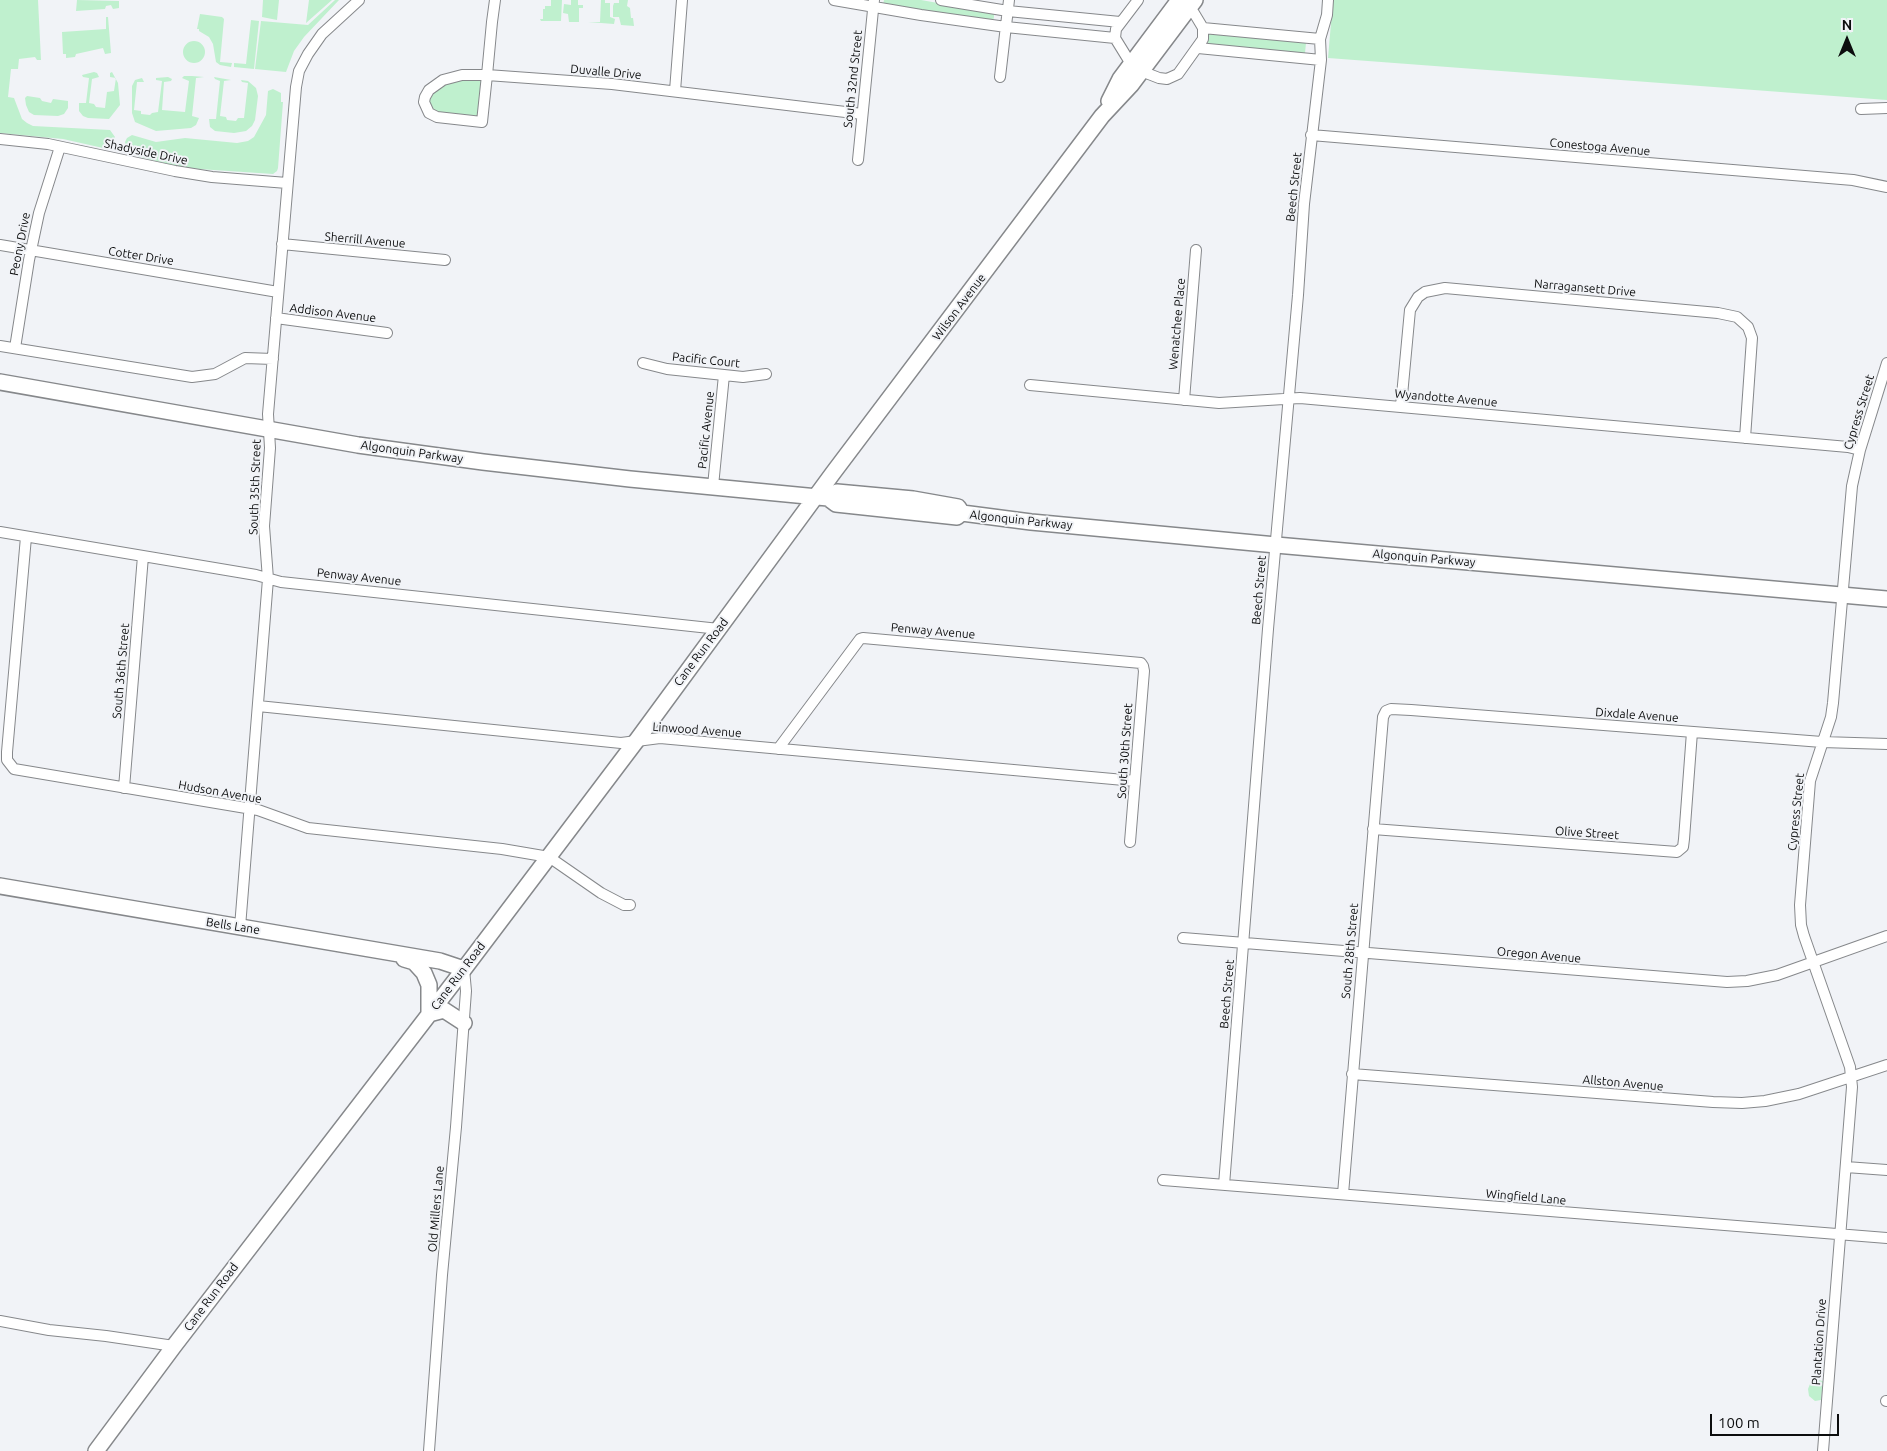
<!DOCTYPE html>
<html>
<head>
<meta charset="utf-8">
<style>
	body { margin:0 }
	#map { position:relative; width:1887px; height:1451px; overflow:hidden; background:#f1f3f7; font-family:Ubuntu,sans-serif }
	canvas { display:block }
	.north { position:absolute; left:1822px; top:15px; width:50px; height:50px; -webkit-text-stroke:4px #f1f3f7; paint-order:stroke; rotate:0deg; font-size:14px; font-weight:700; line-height:20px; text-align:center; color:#0c0d0e }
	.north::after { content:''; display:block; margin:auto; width:18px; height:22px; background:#0c0d0e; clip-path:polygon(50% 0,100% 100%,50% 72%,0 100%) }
	.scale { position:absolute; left:1710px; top:1414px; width:129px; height:22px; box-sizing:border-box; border:2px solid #0c0d0e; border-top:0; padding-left:6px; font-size:15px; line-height:18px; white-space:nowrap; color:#0c0d0e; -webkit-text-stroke:4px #f1f3f7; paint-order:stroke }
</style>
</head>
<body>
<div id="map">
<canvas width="1887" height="1451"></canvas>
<div class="north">N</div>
<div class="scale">100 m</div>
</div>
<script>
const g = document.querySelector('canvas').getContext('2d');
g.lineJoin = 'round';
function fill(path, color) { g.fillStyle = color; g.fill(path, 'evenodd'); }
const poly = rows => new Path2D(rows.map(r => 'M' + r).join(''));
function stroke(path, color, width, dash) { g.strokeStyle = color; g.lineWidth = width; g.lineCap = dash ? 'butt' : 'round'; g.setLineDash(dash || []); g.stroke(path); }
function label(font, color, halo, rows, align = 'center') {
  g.font = font + ' Ubuntu,sans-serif'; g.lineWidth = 4; g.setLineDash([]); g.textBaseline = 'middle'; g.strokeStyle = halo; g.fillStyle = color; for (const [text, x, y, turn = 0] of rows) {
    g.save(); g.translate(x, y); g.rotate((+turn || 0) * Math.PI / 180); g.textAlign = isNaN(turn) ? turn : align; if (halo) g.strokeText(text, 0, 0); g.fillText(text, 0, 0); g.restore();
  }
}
const green = poly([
	[0,0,38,0,41,60,37,60,35,57,19,59,18,69,11,69,8,97,14,98,22,119,27,123,33,126,110,130,115,137,111,145,103,148,63,139,0,133],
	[77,0,119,1,119,8,113,9,111,5,106,6,105,9,76,11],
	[263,0,279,0,277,20,262,17],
	[309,0,332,0,306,23],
	[335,0,339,0,304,37,294,51,286,72,255,69,261,21,308,25],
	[551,0,562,0,561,21,541,21,540,19,543,19,543,9,545,9,545,6,551,6],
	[571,0,578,0,578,5,583,5,583,8,579,8,579,22,569,22,568,14,563,13,564,4,571,5],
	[601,0,605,0,605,3,610,3,610,17,615,19,614,24,588,22,600,22],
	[619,0,628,0,627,6,630,8,631,18,633,18,634,26,621,25,619,17,613,17,613,6,614,3,619,3],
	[884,0,921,0,994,13,994,17,993,21,883,5],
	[1333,0,1887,0,1887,100,1328,58],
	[200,14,222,17,224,19,220,62,232,63,231,67,220,65,216,62,213,44,209,37,199,31,199,29,197,29],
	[106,17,108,17,111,53,105,54,103,48,76,54,75,57,66,58,66,54,63,54,62,32,106,29],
	[251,20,259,21,254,69,234,67,234,63,246,64],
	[1209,34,1306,43,1305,53,1304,56,1207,47],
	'183 52a11 11 0 1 1 22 0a11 11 0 1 1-22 0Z',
	[94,72,97,73,99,77,92,79,89,103,94,104,96,107,105,108,107,92,114,91,116,78,110,77,110,73,112,72,118,83,120,105,109,119,88,118,83,116,79,111,79,103,86,103,89,78,83,77,82,75],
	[192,76,204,77,196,78,192,116,199,118,196,125,191,128,156,131,135,122,132,113,132,86,135,80,142,78,144,82,137,82,134,110,141,111,141,114,150,115,152,113,158,112,162,81,156,80,156,78,168,77,172,79,171,81,164,82,162,110,185,112,189,81,182,78,184,76],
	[214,77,231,80,224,81,220,116,226,117,227,120,236,121,238,118,244,118,248,83,242,82,241,80,248,81,256,88,258,96,255,120,252,126,246,131,234,133,215,131,210,127,209,119,216,119,220,81,215,79],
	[461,79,482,80,478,117,434,112,428,100,433,92,444,84],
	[273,89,281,93,281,102,283,102,278,168,277,171,273,174,199,169,175,166,130,154,126,150,125,142,127,138,132,135,156,142,185,138,237,143,248,141,254,137,266,115,268,91],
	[27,96,40,98,42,101,51,103,53,99,68,101,68,108,64,114,58,116,34,115,29,112,26,105,25,98],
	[1818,1380,1823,1381,1821,1400,1815,1401,1809,1396,1808,1389,1810,1384]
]);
const street = poly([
	[495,0,492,22,487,75,482,122,437,117,429,113,424,102,425,97,429,90,443,80,462,75,487,75,612,84,862,114],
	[834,0,921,15,1006,27,1115,38],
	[941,0,1008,11,1120,22],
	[1138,0,1116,29,1115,38,1131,64,1141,71,1159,78,1167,79,1178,74,1203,39,1203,28,1194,13,1185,5],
	[1203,28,1320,39],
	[1198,48,1321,60],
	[1000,77,1009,0],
	[675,91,682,0],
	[1861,109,1887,108],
	[1311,135,1853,180,1887,187],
	[0,139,48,144,175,171,212,177,287,183],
	[858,160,874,0],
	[282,244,445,260],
	[0,245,278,292],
	[276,318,387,333],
	[0,346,192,377,215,374,245,358,273,359],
	[15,348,29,260,39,213,60,147],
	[643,363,667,369,743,377,766,374],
	[1030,385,1219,403,1300,398,1848,447,1860,450],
	[1184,400,1196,250],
	[1401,406,1410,310,1418,297,1425,292,1445,288,1718,313,1737,317,1748,327,1752,338,1745,438],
	[713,486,724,375],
	[0,532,256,575,281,582,719,629],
	[26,537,7,752,7,760,14,769,258,810,308,828,502,849,549,857,601,893,624,905,630,905],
	[258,706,621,743,660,738,1135,781],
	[778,749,860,639,863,638,1141,663,1143,666,1144,671,1130,842],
	[124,788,143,556],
	[1373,829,1677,852,1683,847,1684,839,1692,732],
	[240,927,268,579,264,526,270,448,268,414,296,87,299,71,308,54,322,34,359,0],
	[1183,938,1727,982,1747,981,1777,975,1887,936],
	[1352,1074,1713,1102,1742,1103,1765,1101,1799,1094,1887,1065],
	[1846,1167,1887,1170],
	[1163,1180,1887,1238],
	[1224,1185,1268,629,1298,295,1304,204,1321,60,1320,39,1327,15,1328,0],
	[1343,1194,1383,717,1386,711,1391,709,1411,710,1822,742,1887,744],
	[0,1321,49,1330,106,1336,174,1346],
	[1886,1401,1887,1401],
	[429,1451,442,1275,456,1127,466,991,464,969],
	[1823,1451,1852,1087,1850,1067,1804,936,1801,925,1800,905,1810,781,1831,717,1833,703,1852,486,1860,450,1887,363]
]);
const secondary = poly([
	[1109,101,1120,79,1179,0],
	[0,382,358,445,483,462,630,479,828,498,836,504,957,517,962,513,1031,522,1276,545,1887,599],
	[828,498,837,492,913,499,958,507,962,513],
	[0,886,440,961,464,969],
	[404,959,414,962,424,973,429,985,429,1014,444,1010,464,1023],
	[96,1451,174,1346,464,969,637,740,833,473,1102,116,1131,85,1195,0]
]);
const streetNames = [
	["Duvalle Drive",606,72,5],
	["South 32nd Street",853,79,-84],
	["Conestoga Avenue",1600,147,5],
	["Shadyside Drive",146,152,12],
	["Beech Street",1294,187,-84],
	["Sherrill Avenue",365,240,5],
	["Peony Drive",20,244,-79],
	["Cotter Drive",141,256,9],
	["Narragansett Drive",1585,288,5],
	["Wilson Avenue",959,307,-53],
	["Addison Avenue",333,313,7],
	["Wenatchee Place",1177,324,-85],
	["Pacific Court",706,360,6],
	["Wyandotte Avenue",1446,398,5],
	["Cypress Street",1859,412,-73],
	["Pacific Avenue",706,430,-84],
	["Algonquin Parkway",412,452,8],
	["South 35th Street",255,487,-88],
	["Algonquin Parkway",1021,520,6],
	["Algonquin Parkway",1424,558,5],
	["Penway Avenue",359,577,6],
	["Beech Street",1259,590,-85],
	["Penway Avenue",933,631,5],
	["Cane Run Road",701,652,-53],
	["South 36th Street",121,671,-85],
	["Dixdale Avenue",1637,715,4],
	["Linwood Avenue",697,730,4],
	["South 30th Street",1125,751,-86],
	["Hudson Avenue",220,792,10],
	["Cypress Street",1796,812,-84],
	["Olive Street",1587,833,4],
	["Bells Lane",233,926,9],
	["South 28th Street",1350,951,-85],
	["Oregon Avenue",1539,955,5],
	["Cane Run Road",458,976,-53],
	["Beech Street",1227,994,-85],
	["Allston Avenue",1623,1083,5],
	["Wingfield Lane",1526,1197,5],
	["Old Millers Lane",436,1209,-85],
	["Cane Run Road",211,1297,-53],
	["Plantation Drive",1819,1342,-86]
];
fill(green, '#bff0ce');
stroke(street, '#86888b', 12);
stroke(secondary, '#86888b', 18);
stroke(street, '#fff', 10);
stroke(secondary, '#fff', 15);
label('12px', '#0c0d0e', '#f1f3f7', streetNames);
</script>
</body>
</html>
